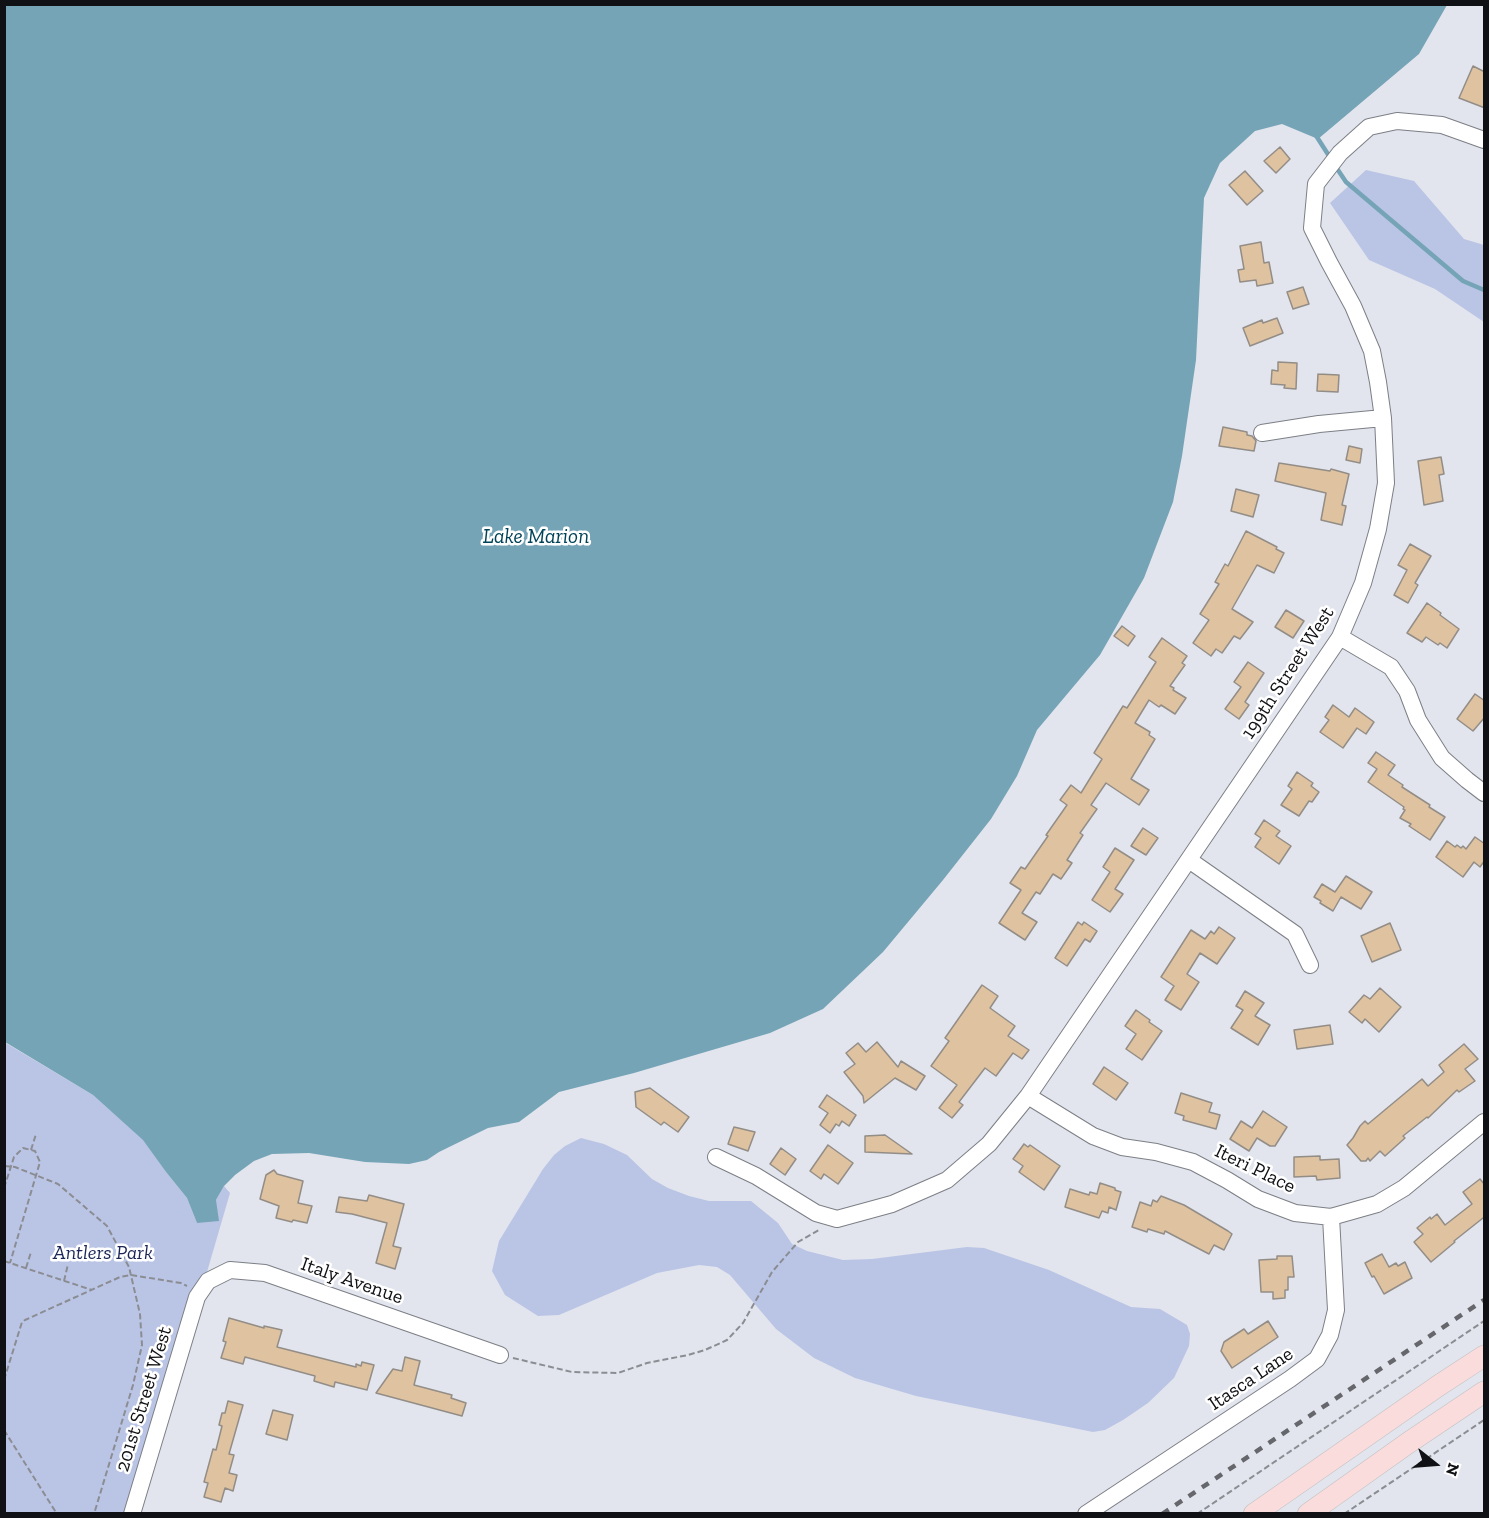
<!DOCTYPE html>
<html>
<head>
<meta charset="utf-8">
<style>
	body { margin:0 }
	#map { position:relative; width:1489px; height:1518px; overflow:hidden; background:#e2e5ed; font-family:"Zilla Slab",serif }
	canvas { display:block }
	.frame { position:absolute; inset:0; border:6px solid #101114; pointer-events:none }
	.north { position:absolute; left:1405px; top:1434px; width:60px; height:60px; -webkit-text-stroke:4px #fff; paint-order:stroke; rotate:107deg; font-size:16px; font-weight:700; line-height:24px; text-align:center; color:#101114 }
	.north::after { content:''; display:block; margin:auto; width:21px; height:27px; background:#101114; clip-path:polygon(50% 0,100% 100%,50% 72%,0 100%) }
</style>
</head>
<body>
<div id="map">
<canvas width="1489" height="1518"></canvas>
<div class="frame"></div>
<div class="north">N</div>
</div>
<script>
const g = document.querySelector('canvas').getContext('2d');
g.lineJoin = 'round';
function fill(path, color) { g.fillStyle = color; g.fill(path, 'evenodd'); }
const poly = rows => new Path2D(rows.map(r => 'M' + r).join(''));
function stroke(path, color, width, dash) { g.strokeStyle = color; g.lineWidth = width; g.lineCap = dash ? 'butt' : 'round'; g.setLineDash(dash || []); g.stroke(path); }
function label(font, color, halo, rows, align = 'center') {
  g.font = font + ' "Zilla Slab",serif'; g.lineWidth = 5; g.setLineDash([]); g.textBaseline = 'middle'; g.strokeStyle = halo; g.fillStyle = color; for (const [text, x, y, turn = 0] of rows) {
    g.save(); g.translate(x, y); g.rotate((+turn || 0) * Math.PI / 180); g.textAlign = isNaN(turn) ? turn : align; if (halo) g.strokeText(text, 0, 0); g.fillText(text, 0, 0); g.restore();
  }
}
const green = poly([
	[1366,170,1414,181,1464,239,1484,245,1484,322,1435,289,1369,260,1330,203],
	[4,1042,93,1095,144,1140,166,1172,187,1198,197,1223,216,1200,224,1186,230,1193,207,1272,201,1278,125,1513,5,1513],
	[581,1138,604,1144,627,1155,652,1179,668,1188,689,1196,709,1201,751,1201,778,1223,792,1244,807,1251,843,1260,872,1259,967,1247,984,1248,1049,1270,1131,1307,1160,1309,1187,1325,1190,1334,1189,1346,1174,1378,1148,1403,1123,1420,1105,1430,1093,1432,916,1396,855,1378,814,1358,776,1329,730,1275,717,1267,699,1265,657,1273,559,1315,538,1316,505,1295,492,1271,499,1241,543,1169,554,1155,565,1146]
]);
const water = poly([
	[4,5,5,4,1447,5,1419,54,1318,139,1282,124,1255,131,1220,163,1204,198,1196,360,1182,456,1173,502,1144,578,1100,655,1037,730,1017,776,991,819,943,880,883,952,823,1009,770,1033,634,1073,559,1092,519,1122,488,1128,439,1152,427,1160,409,1164,365,1162,309,1153,272,1154,254,1161,235,1175,224,1186,216,1200,219,1221,197,1223,187,1198,166,1172,143,1140,93,1095,5,1042]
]);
const stream = poly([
	[1315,134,1331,159],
	[1336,167,1346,182,1463,281,1484,290]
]);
const building = poly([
	[1473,66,1485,72,1485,108,1459,98,1473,66],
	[1280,147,1290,159,1276,173,1264,161,1280,147],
	[1245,171,1263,191,1247,205,1229,185,1245,171],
	[1261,242,1264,263,1269,262,1273,283,1257,286,1256,280,1240,282,1238,270,1244,269,1240,246,1261,242],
	[1303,287,1309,304,1293,309,1287,292,1303,287],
	[1277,318,1283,333,1250,346,1243,328,1262,320,1263,323,1277,318],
	[1278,362,1297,363,1296,389,1284,388,1285,385,1271,384,1272,370,1278,371,1278,362],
	[1318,374,1339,375,1338,392,1317,391,1318,374],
	[1223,427,1247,432,1247,435,1252,436,1256,441,1254,451,1219,446,1223,427],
	[1349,446,1362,449,1360,463,1346,460,1349,446],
	[1441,457,1444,474,1439,475,1443,501,1424,505,1418,461,1441,457],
	[1279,463,1330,471,1331,469,1349,474,1342,505,1346,506,1342,525,1321,520,1326,493,1275,481,1279,463],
	[1236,489,1259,495,1253,517,1231,511,1236,489],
	[1246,531,1277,547,1276,549,1284,553,1274,573,1257,565,1232,609,1253,622,1240,639,1234,636,1222,653,1216,649,1211,656,1193,643,1209,620,1200,614,1219,584,1215,582,1225,564,1228,566,1246,531],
	[1410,544,1431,556,1415,583,1418,585,1408,603,1394,595,1407,570,1398,565,1410,544],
	[1427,603,1441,613,1440,615,1459,629,1447,648,1440,643,1438,645,1426,637,1422,642,1407,633,1427,603],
	[1286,610,1304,621,1293,638,1275,627,1286,610],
	[1122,626,1135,636,1128,646,1114,636,1122,626],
	[1162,638,1187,656,1182,663,1185,665,1170,686,1174,688,1173,690,1186,698,1175,714,1161,705,1159,707,1149,700,1135,723,1150,732,1149,735,1155,739,1131,779,1149,790,1139,805,1106,783,1091,805,1097,809,1080,833,1083,835,1067,860,1072,863,1061,879,1053,874,1040,894,1036,892,1022,913,1037,922,1025,940,999,923,1021,890,1010,883,1021,867,1025,869,1048,836,1046,835,1067,805,1060,800,1071,785,1081,793,1102,759,1094,753,1123,706,1127,708,1156,662,1149,657,1162,638],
	[1248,662,1264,673,1245,702,1249,705,1239,719,1225,709,1241,687,1234,682,1248,662],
	[1475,694,1485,701,1485,717,1473,731,1457,719,1475,694],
	[1333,705,1349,717,1355,708,1374,722,1366,734,1357,728,1343,748,1320,732,1329,720,1325,717,1333,705],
	[1376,752,1395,765,1388,775,1403,785,1402,787,1430,805,1429,807,1445,817,1430,840,1409,826,1411,824,1400,818,1405,810,1403,809,1404,807,1368,782,1377,769,1368,763,1376,752],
	[1297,772,1313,783,1311,786,1319,792,1312,802,1309,801,1299,816,1281,805,1292,789,1288,786,1297,772],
	[1264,820,1280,831,1276,836,1291,846,1279,864,1255,847,1261,838,1255,834,1264,820],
	[1143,828,1158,838,1146,855,1131,846,1143,828],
	[1475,837,1485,844,1485,860,1480,867,1474,862,1463,877,1436,857,1447,841,1455,847,1457,845,1461,848,1463,846,1466,849,1475,837],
	[1115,848,1134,860,1115,889,1123,894,1110,912,1092,900,1110,872,1103,867,1115,848],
	[1346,876,1372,892,1361,909,1341,897,1333,911,1320,903,1321,901,1314,897,1322,884,1335,892,1346,876],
	[1078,922,1082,925,1084,922,1097,931,1090,942,1085,939,1067,966,1055,958,1078,922],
	[1390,923,1401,950,1372,962,1361,936,1390,923],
	[1219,927,1235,938,1217,964,1200,953,1187,974,1199,982,1181,1010,1165,1000,1174,986,1161,977,1191,930,1205,939,1211,931,1214,934,1219,927],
	[982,985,998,996,990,1008,1015,1026,1008,1036,1029,1050,1022,1059,1013,1053,996,1076,985,1068,959,1102,963,1105,952,1118,939,1108,957,1085,931,1066,949,1041,945,1038,982,985],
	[1380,988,1401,1007,1379,1032,1365,1019,1362,1023,1349,1012,1364,995,1370,999,1380,988],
	[1245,991,1264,1003,1255,1016,1270,1025,1258,1045,1231,1028,1243,1010,1236,1006,1245,991],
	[1136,1010,1150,1020,1149,1022,1162,1031,1142,1060,1126,1049,1136,1034,1125,1026,1136,1010],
	[1330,1025,1333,1044,1297,1049,1294,1030,1330,1025],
	[877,1042,898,1067,901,1061,925,1076,916,1090,895,1078,864,1103,863,1096,844,1072,855,1064,846,1053,858,1043,866,1052,877,1042],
	[1464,1044,1478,1059,1465,1069,1475,1081,1459,1092,1457,1090,1428,1118,1427,1117,1403,1136,1405,1138,1385,1156,1380,1151,1370,1161,1368,1158,1366,1161,1361,1161,1347,1145,1353,1138,1360,1126,1365,1121,1368,1124,1422,1079,1428,1086,1444,1072,1439,1065,1464,1044],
	[1104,1067,1128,1083,1116,1100,1093,1084,1104,1067],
	[650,1088,689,1117,678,1132,664,1122,661,1125,636,1107,635,1092,650,1088],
	[1181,1093,1212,1103,1209,1112,1220,1115,1216,1129,1183,1120,1184,1116,1175,1113,1181,1093],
	[827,1095,856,1115,849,1126,842,1121,839,1126,836,1124,830,1133,820,1125,828,1113,819,1107,827,1095],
	[1263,1111,1287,1127,1275,1146,1270,1146,1257,1138,1249,1151,1230,1139,1241,1121,1252,1128,1263,1111],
	[734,1127,755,1132,748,1151,728,1144,734,1127],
	[885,1135,912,1154,865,1152,865,1136,885,1135],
	[1024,1144,1028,1147,1030,1145,1060,1166,1044,1190,1019,1172,1023,1166,1013,1159,1024,1144],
	[828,1145,853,1163,838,1184,824,1174,821,1179,810,1171,828,1145],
	[781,1148,796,1159,785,1175,770,1164,781,1148],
	[1320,1156,1320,1160,1339,1159,1340,1178,1317,1180,1316,1176,1294,1177,1294,1157,1320,1156],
	[274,1170,277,1174,303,1181,298,1203,312,1206,307,1223,293,1220,292,1222,276,1218,279,1206,260,1199,266,1175,274,1170],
	[1480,1179,1485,1185,1485,1220,1483,1218,1454,1241,1455,1242,1431,1262,1414,1242,1423,1234,1417,1228,1430,1217,1431,1219,1437,1214,1445,1225,1472,1204,1463,1192,1480,1179],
	[1100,1183,1115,1188,1115,1190,1121,1192,1116,1210,1109,1207,1108,1213,1102,1211,1099,1218,1065,1207,1070,1189,1089,1195,1090,1192,1097,1194,1100,1183],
	[369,1195,404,1204,393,1246,401,1248,395,1269,376,1263,387,1223,352,1214,336,1212,339,1197,367,1201,369,1195],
	[1161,1196,1184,1205,1228,1231,1232,1234,1224,1250,1214,1245,1209,1254,1165,1231,1164,1234,1148,1229,1147,1232,1132,1227,1140,1202,1151,1206,1153,1200,1157,1202,1161,1196],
	[1382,1254,1389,1267,1396,1263,1398,1266,1405,1262,1412,1278,1384,1294,1374,1276,1372,1277,1365,1263,1382,1254],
	[1277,1256,1292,1256,1294,1277,1288,1277,1288,1290,1285,1290,1285,1298,1273,1299,1273,1292,1261,1292,1259,1260,1277,1259,1277,1256],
	[229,1318,264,1328,264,1326,282,1330,277,1347,356,1367,356,1364,361,1366,362,1362,374,1365,367,1390,335,1382,334,1387,314,1381,315,1376,245,1357,243,1364,221,1358,226,1342,223,1341,229,1318],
	[1268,1321,1278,1337,1232,1368,1221,1351,1224,1342,1244,1329,1248,1334,1268,1321],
	[405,1357,420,1361,414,1385,452,1395,451,1398,466,1403,462,1416,376,1393,393,1369,402,1371,405,1357],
	[228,1401,243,1405,229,1454,234,1455,229,1473,237,1475,233,1491,225,1488,221,1502,204,1497,208,1483,204,1482,213,1449,216,1450,222,1426,219,1425,222,1413,225,1413,228,1401],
	[273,1410,293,1415,287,1440,266,1434,273,1410]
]);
const path = poly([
	[31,1150,36,1134],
	[4,1166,15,1167,58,1184,107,1226,129,1267,140,1314,142,1345,133,1385,94,1514],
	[4,1188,14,1157,23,1148,35,1151,40,1162,10,1263],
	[4,1261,92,1290],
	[26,1268,31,1252],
	[64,1281,68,1264],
	[513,1358,572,1372,618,1373,647,1363,688,1355,705,1350,727,1340,743,1323,772,1272,798,1242,819,1230],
	[4,1380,22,1322,25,1320,120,1277,131,1275,181,1283,187,1286],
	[4,1430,57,1514],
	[1197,1514,1484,1321],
	[1344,1514,1484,1420]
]);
const minor = poly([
	[1262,433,1319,424,1383,418],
	[1340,637,1391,667,1407,691,1418,720,1442,758,1467,780,1484,793],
	[1189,860,1295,934,1310,965],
	[1028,1096,1093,1136,1122,1147,1156,1152,1193,1162,1227,1180,1258,1199,1295,1213,1331,1217,1377,1204,1404,1188,1484,1122],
	[716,1157,756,1176,816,1213,837,1219,892,1204,947,1180,989,1144,1028,1096,1340,637,1363,583,1378,529,1386,483,1383,418,1378,382,1372,351,1353,306,1329,262,1312,228,1316,184,1340,153,1369,127,1397,121,1442,125,1484,140],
	[132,1514,197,1297,208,1281,230,1270,265,1273,500,1355],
	[1086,1514,1290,1379,1317,1359,1330,1335,1336,1310,1331,1217]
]);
const major = poly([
	[1254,1514,1438,1386,1484,1356],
	[1308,1514,1408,1443,1484,1392]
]);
const rail = poly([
	[1162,1514,1484,1300]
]);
const streetNames = [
	["199th Street West",1288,673,-57],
	["Iteri Place",1255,1169,26],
	["Italy Avenue",352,1281,19],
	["Itasca Lane",1251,1379,-34],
	["201st Street West",144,1399,-73]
];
const parkNames = [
	["Antlers Park",103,1253]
];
const waterNames = [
	["Lake Marion",536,537]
];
fill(green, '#bac5e6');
fill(water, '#76a4b7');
stroke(stream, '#76a4b7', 4.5);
fill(building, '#dfc2a0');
stroke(building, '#938d87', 1.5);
stroke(minor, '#7c7f86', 18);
stroke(major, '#c1c1c2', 22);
stroke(path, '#8b8d93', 2, [6, 3]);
stroke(minor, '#fff', 16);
stroke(major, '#fbdcdc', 21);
stroke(rail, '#66676c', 4.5, [8, 8]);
label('20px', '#101114', '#fff', streetNames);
label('italic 20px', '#1c2757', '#fff', parkNames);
label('italic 21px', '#004358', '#fff', waterNames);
</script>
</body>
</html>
